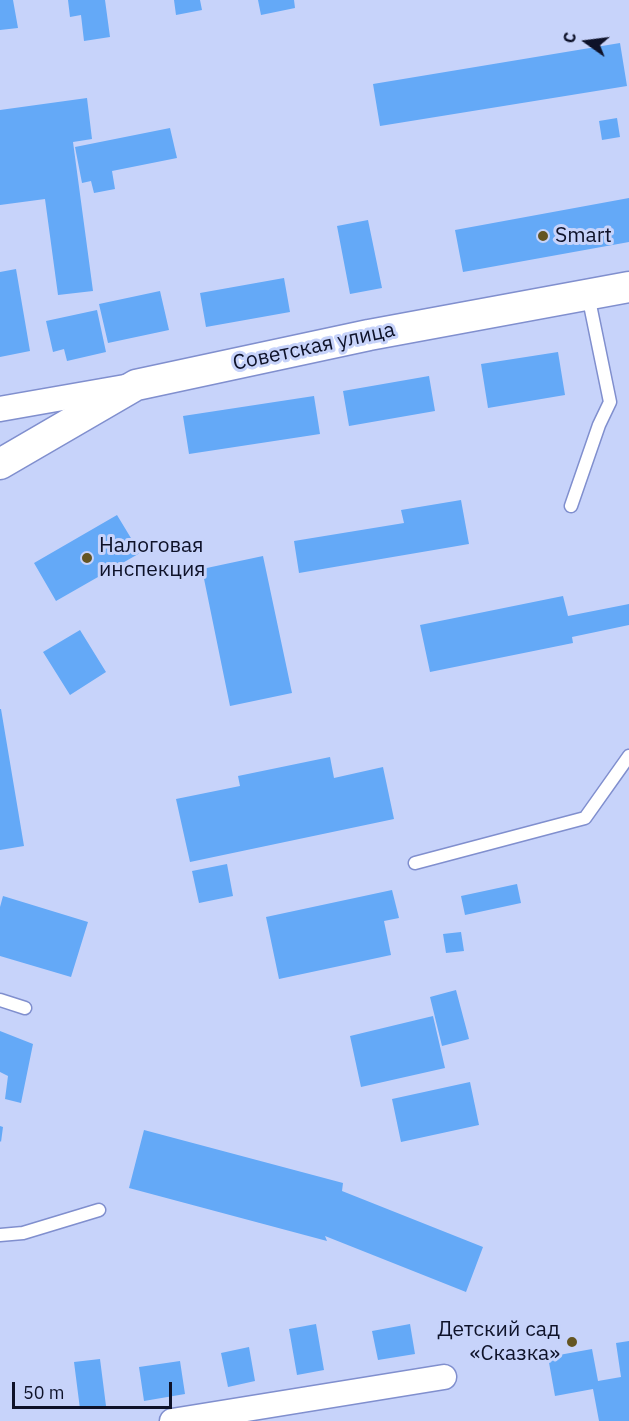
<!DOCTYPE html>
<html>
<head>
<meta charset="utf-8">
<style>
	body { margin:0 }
	#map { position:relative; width:629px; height:1421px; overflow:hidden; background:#c7d3fa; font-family:"IBM Plex Sans",sans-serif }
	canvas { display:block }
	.north { position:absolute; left:557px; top:12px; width:60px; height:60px; -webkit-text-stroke:4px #c7d3fa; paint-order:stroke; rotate:284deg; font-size:16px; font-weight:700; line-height:24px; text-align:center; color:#0e1229 }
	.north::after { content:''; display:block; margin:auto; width:21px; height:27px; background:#0e1229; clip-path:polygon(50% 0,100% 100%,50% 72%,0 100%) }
	.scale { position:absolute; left:12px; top:1382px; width:160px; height:27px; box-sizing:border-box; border:3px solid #0e1229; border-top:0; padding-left:8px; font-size:18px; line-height:21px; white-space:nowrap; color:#0e1229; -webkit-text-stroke:4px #c7d3fa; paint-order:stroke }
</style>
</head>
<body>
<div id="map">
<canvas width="629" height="1421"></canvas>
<div class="north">С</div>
<div class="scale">50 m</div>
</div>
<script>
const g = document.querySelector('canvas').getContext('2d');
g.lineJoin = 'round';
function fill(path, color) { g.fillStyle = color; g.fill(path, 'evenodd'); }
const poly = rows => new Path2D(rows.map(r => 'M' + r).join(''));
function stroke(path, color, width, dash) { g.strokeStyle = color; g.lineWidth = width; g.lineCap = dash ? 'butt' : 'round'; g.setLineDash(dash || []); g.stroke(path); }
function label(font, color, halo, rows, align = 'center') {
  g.font = font + ' "IBM Plex Sans",sans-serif'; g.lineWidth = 6; g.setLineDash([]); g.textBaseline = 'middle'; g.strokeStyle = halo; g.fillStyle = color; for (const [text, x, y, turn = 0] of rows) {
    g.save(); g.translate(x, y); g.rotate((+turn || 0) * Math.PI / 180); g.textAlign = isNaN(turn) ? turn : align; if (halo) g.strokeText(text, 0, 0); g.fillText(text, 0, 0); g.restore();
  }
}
const building = poly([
	[0,0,13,0,18,28,0,30],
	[68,0,105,0,110,37,84,41,81,15,70,17],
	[174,0,200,0,202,10,176,15],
	[258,0,294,0,295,8,261,15],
	[620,43,627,86,380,126,373,84],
	[87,98,92,139,73,142,93,291,58,295,45,199,0,205,0,110],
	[617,118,620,137,602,140,599,121],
	[170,128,177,158,112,171,115,189,94,193,91,181,82,183,75,147],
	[629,198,629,242,463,272,455,230],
	[368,220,382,288,350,294,337,226],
	[16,269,30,351,0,357,0,272],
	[284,278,290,312,206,327,200,293],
	[160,291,169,330,108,343,99,304],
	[97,310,106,352,67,361,64,349,53,352,46,321],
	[558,352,565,395,488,408,481,364],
	[429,376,435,411,349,426,343,391],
	[314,396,320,434,189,454,183,416],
	[461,500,469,544,299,573,294,541,404,523,401,510],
	[117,515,140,553,56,601,34,563],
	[263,556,292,693,230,706,202,569],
	[563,596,568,616,629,604,629,625,572,637,573,643,430,672,420,625],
	[80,630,106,672,70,695,43,652],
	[0,709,1,709,24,846,0,850],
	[330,757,334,778,383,767,394,819,190,862,176,799,240,786,238,776],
	[227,864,233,896,199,903,192,871],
	[517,884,521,903,465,915,461,896],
	[392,890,399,918,384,921,391,955,279,979,266,917],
	[3,896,88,922,71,977,0,956,0,907],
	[461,932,464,951,446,953,443,934],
	[456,990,469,1039,442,1046,430,997],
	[433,1016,445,1068,361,1087,350,1036],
	[0,1031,33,1044,21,1103,5,1099,8,1076,0,1072],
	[470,1082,479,1125,401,1142,392,1099],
	[0,1126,3,1127,1,1142,0,1141],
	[144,1130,343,1183,342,1191,483,1247,466,1292,325,1236,327,1241,129,1188],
	[316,1324,324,1370,297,1375,289,1329],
	[410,1324,415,1354,378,1360,372,1331],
	[629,1341,629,1421,599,1421,593,1389,555,1396,548,1357,592,1349,598,1381,621,1377,616,1343],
	[249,1347,255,1381,228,1387,221,1353],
	[100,1359,106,1406,80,1409,74,1362],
	[180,1361,185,1394,144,1401,139,1367]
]);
const service = poly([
	[571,506,599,425,610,402,588,295],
	[415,863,585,818,629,756],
	[0,1000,25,1008],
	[0,1235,23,1233,99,1210]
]);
const minor = poly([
	[0,409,125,387],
	[172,1421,444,1377]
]);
const tertiary = poly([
	[0,464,136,385,369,335,629,287]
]);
const markers = [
	[543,236,6,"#645522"],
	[87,558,6,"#645522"],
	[572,1342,6,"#645522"]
];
const poiNames = [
	["Smart",555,236],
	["Налоговая",99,546],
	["инспекция",99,570],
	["Детский сад",560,1330,"right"],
	["«Сказка»",560,1354,"right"]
];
const streetNames = [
	["Советская улица",314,347,-12]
];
fill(building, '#64a9f7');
stroke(service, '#808fce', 15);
stroke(minor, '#808fce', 27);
stroke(tertiary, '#808fce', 33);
stroke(service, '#fff', 12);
stroke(minor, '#fff', 24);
stroke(tertiary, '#fff', 30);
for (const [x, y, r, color] of markers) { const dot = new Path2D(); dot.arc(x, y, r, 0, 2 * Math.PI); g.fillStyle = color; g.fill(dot); stroke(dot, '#c7d3fa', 2); }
label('21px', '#0e1229', '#c7d3fa', poiNames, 'left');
label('21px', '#0e1229', '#c7d3fa', streetNames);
</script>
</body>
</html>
